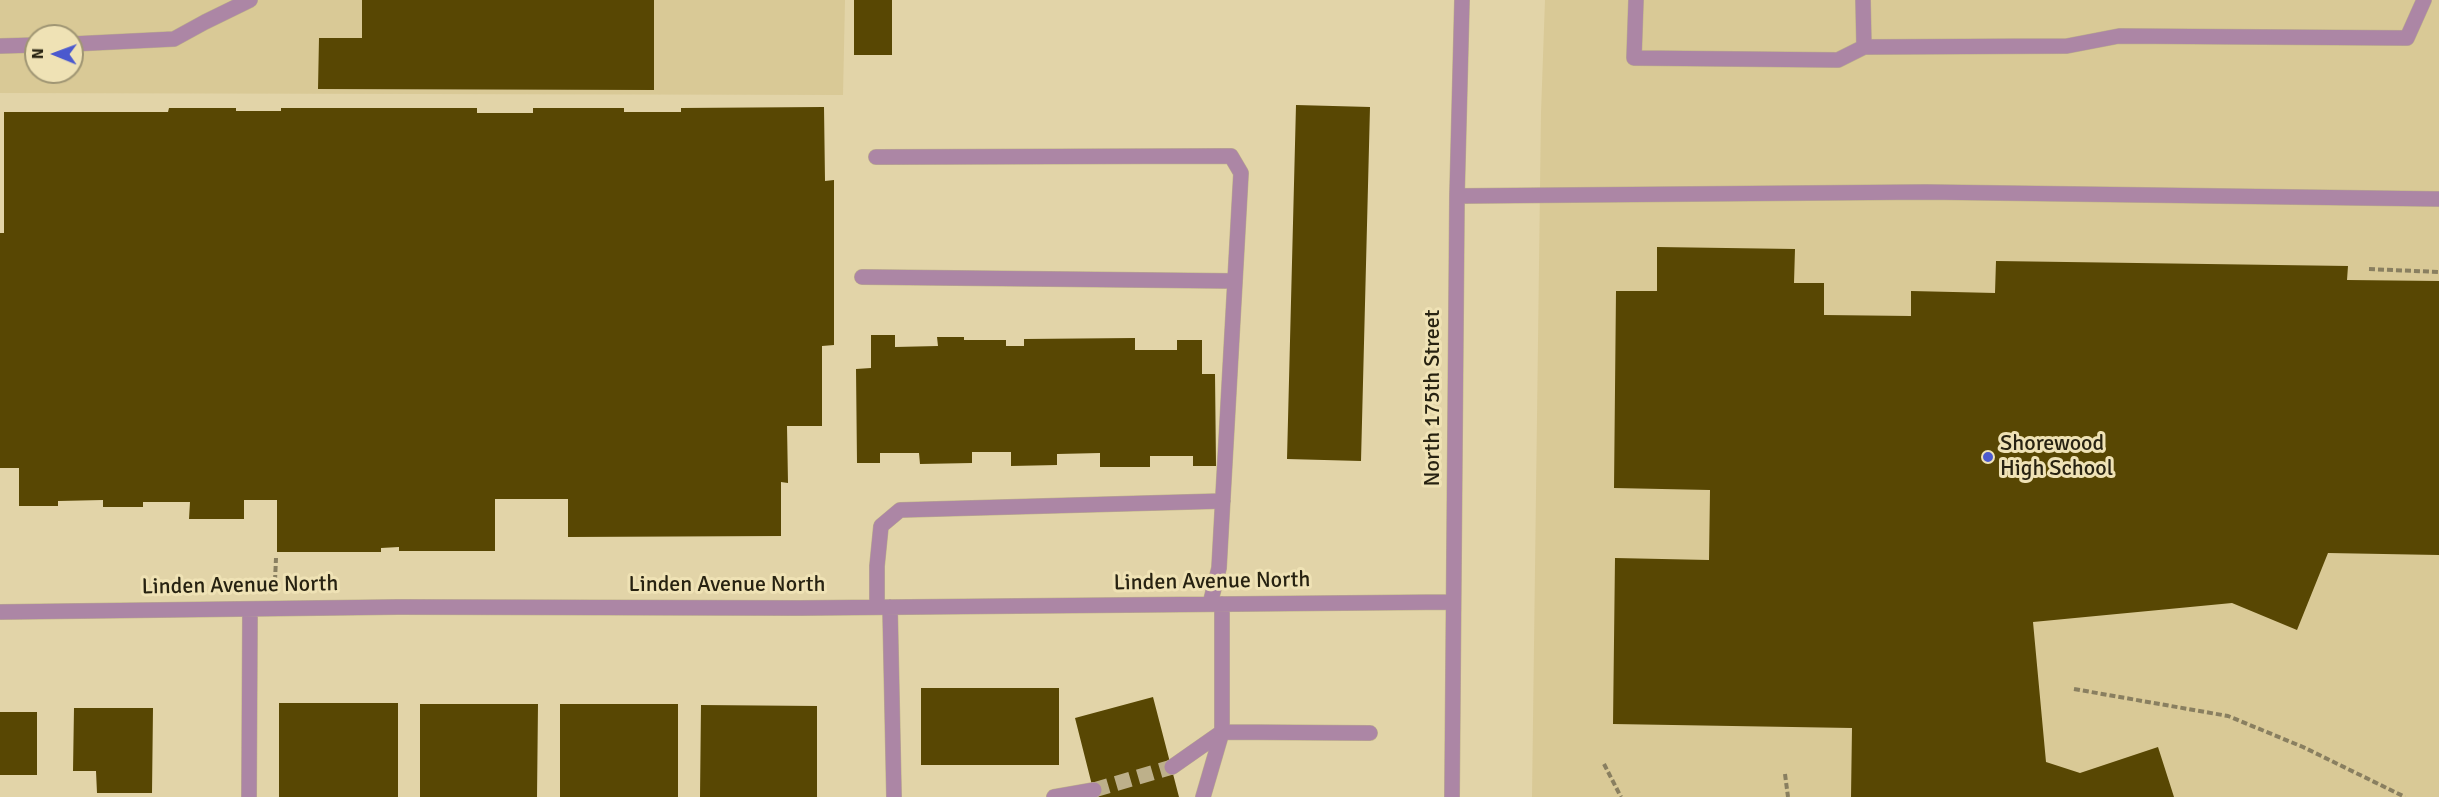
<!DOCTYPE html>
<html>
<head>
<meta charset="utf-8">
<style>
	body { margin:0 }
	#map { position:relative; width:2439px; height:797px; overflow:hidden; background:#e2d4a8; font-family:Signika,sans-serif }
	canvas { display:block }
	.north { position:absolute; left:24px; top:24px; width:60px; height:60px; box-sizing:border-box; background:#efe2b5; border:2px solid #9f9573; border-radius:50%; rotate:271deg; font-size:16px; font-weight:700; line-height:24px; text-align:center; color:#272211 }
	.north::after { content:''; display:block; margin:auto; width:21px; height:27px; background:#4b59ce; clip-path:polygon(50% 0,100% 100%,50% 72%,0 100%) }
</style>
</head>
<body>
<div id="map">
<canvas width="2439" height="797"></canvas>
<div class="north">N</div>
</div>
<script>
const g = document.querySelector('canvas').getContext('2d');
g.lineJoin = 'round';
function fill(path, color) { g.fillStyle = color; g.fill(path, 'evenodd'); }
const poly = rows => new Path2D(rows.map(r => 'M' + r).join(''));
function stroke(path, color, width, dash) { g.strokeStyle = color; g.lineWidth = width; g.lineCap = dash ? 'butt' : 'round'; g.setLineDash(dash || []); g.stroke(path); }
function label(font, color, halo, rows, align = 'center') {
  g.font = font + ' Signika,sans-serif'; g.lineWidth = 6; g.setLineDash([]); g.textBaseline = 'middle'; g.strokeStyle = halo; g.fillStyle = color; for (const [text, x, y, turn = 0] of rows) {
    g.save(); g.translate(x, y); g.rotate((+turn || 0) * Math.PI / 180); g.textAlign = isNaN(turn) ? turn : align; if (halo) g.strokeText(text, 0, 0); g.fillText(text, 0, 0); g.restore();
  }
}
const built = poly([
	[0,0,845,0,843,95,0,93],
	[36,36,72,36,72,72,36,72],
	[1545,0,2439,0,2439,797,1532,797,1541,113]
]);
const building = poly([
	[362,0,654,0,654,90,318,89,319,38,362,38],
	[854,0,892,0,892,55,854,55],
	[1296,105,1370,107,1361,461,1287,459],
	[824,107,825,181,834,180,834,345,822,346,822,426,787,426,788,483,781,482,781,536,568,537,568,499,495,499,495,551,399,551,399,547,381,548,381,552,277,552,277,500,244,500,244,519,189,519,190,502,143,502,143,507,103,507,103,500,58,501,58,506,19,506,19,468,0,468,0,233,4,233,4,112,168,112,169,108,236,108,236,111,281,111,281,108,477,108,477,113,533,113,533,108,624,108,624,112,681,112,681,108],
	[1657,247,1795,249,1794,283,1824,283,1824,315,1911,316,1911,291,1995,293,1996,261,2348,266,2347,280,2439,281,2439,555,2328,553,2297,630,2232,603,2033,622,2046,762,2080,773,2158,747,2174,797,1851,797,1852,728,1613,724,1615,558,1709,560,1710,490,1614,488,1616,291,1657,291],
	[871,335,895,335,895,347,938,346,937,337,964,337,964,340,1006,340,1006,346,1024,346,1024,339,1135,338,1135,350,1177,350,1177,340,1202,340,1202,374,1215,374,1216,466,1193,466,1193,456,1150,456,1150,467,1100,467,1100,453,1057,454,1057,465,1011,466,1011,452,972,452,972,463,920,464,919,453,880,453,880,463,857,463,856,369,871,368],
	[921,688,1059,688,1059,765,921,765],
	[1153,697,1179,797,1095,797,1075,718],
	[279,703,398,703,398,797,279,797],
	[420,704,538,704,537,797,420,797],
	[560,704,678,704,678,797,560,797],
	[701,705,817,706,817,797,700,797],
	[74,708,153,708,152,793,97,793,96,771,73,771],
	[0,712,37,712,37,775,0,775]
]);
const minorTunnel = poly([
	[1094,790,1172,767]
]);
const path = poly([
	[2369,269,2439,272],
	[275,581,276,558],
	[2074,689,2228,716,2303,747,2405,797],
	[1604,764,1621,797],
	[1785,774,1788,797]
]);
const minor = poly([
	[1636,0,1634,58,1838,60,1864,47],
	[1863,0,1864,47,2067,46,2119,36,2407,38,2424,0],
	[72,44,174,39,205,22,250,0],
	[0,46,36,45],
	[876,157,1231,156,1241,173,1219,568,1210,604],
	[1457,196,1926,192,2439,199],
	[862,277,1235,281],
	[877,607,877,566,881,526,900,510,1223,501],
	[890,607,894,797],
	[0,612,398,607,800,608,1453,602],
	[1172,767,1222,732,1370,733],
	[249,797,250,609],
	[1054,797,1094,790],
	[1203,797,1222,732,1222,604],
	[1452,797,1457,196,1462,0]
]);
const markers = [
	[1988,457,6,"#4b59ce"]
];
const streetNames = [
	["North 175th Street",1433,398,-90],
	["Linden Avenue North",1212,582,-1],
	["Linden Avenue North",727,585],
	["Linden Avenue North",240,586,-1]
];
const poiNames = [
	["Shorewood",2000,444],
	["High School",2000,469]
];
fill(built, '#d9c996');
fill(building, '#584703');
stroke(minorTunnel, '#bdb08a', 15, [15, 8]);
stroke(minor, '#bdb08a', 16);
stroke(path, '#897f60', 4, [6, 3]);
stroke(minor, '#ac86a5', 15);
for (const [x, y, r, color] of markers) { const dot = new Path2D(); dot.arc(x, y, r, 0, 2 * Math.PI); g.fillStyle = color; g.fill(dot); stroke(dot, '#efe2b5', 2); }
label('22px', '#272211', '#efe2b5', streetNames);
label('22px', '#272211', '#efe2b5', poiNames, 'left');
</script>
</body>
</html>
